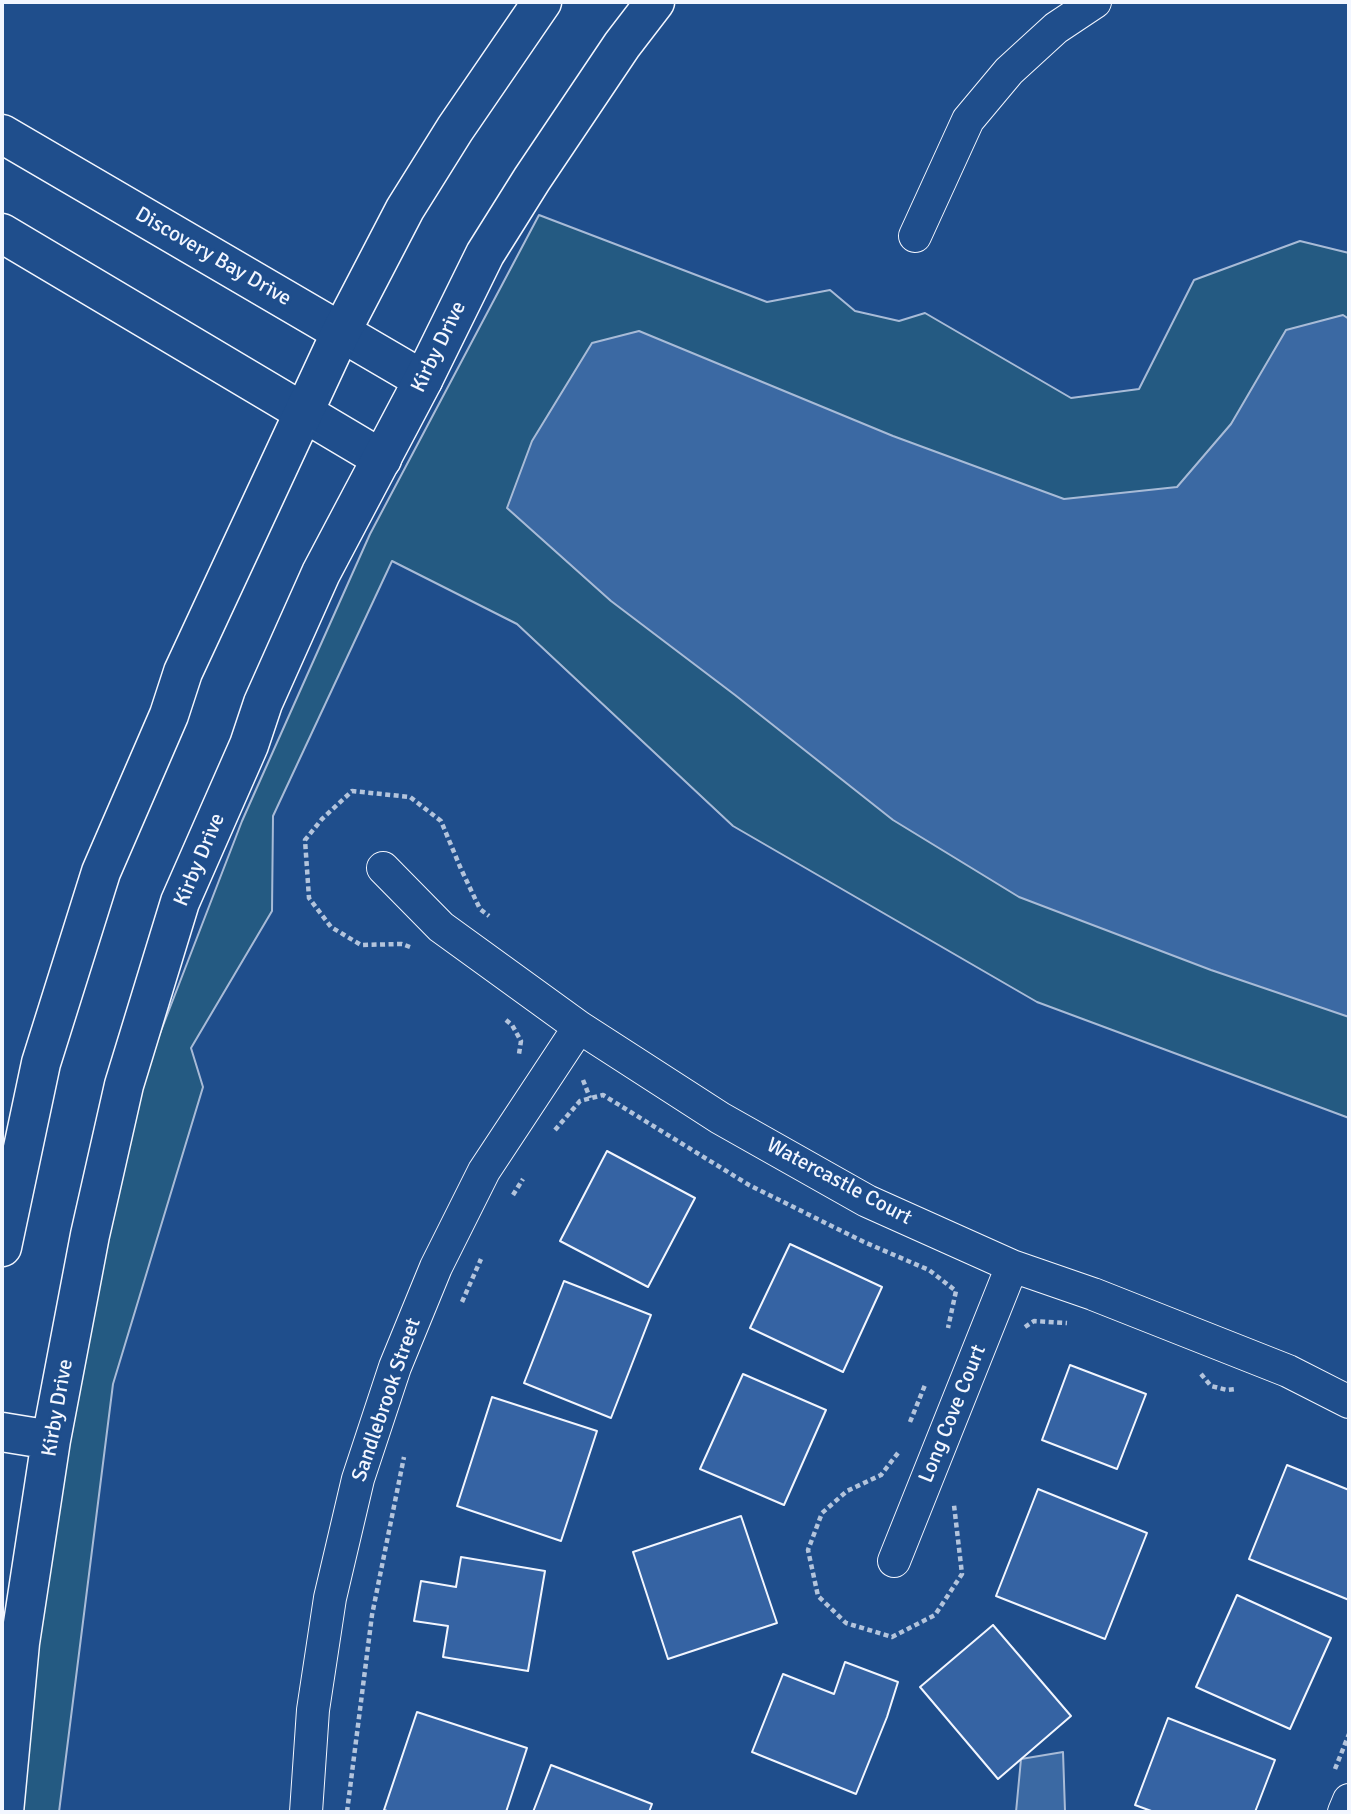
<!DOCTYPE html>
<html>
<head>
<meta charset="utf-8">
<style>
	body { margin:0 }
	#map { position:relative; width:1351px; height:1814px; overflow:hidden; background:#1f4e8c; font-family:Signika,sans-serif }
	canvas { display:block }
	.frame { position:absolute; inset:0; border:4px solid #f2f6ff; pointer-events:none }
</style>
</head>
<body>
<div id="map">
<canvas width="1351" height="1814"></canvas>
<div class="frame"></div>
</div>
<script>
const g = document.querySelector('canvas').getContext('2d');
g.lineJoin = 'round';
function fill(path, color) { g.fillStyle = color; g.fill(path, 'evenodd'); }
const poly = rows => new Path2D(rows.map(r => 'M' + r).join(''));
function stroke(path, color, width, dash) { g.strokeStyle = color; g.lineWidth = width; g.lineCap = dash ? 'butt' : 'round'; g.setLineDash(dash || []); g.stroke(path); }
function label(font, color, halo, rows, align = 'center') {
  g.font = font + ' Signika,sans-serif'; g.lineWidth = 5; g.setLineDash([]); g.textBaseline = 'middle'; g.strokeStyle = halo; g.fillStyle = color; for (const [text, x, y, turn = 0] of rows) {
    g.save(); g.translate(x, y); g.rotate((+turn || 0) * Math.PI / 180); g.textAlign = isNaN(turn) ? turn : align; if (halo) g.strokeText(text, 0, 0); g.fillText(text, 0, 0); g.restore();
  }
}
const green = poly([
	[539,215,767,302,830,290,855,311,899,321,925,313,1071,398,1139,389,1194,280,1300,241,1349,253,1349,1118,1037,1002,733,826,517,624,392,561,273,816,272,911,191,1048,203,1087,113,1384,59,1812,18,1812,53,1500,125,1124,242,821,370,534,539,215]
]);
const water = poly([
	[1343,315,1349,319,1349,1017,1211,970,1019,897,893,820,735,695,611,601,507,508,532,441,592,343,639,331,893,436,1064,499,1177,487,1231,424,1286,330,1343,315],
	[1063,1752,1065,1811,1016,1812,1021,1759,1063,1752]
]);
const building = poly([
	[607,1151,695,1198,648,1287,560,1241,607,1151],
	[790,1244,882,1287,843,1372,750,1328,790,1244],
	[564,1281,651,1315,611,1418,524,1383,564,1281],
	[1070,1365,1146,1394,1117,1469,1042,1440,1070,1365],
	[743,1374,826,1410,784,1505,700,1469,743,1374],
	[492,1397,597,1431,561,1541,457,1506,492,1397],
	[1287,1465,1349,1490,1349,1600,1249,1559,1287,1465],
	[1038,1489,1147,1533,1105,1639,996,1596,1038,1489],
	[741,1516,777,1623,668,1659,633,1552,741,1516],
	[461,1557,545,1571,528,1671,443,1657,448,1626,414,1621,421,1581,456,1587,461,1557],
	[1237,1595,1331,1638,1290,1729,1196,1687,1237,1595],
	[993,1625,1071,1716,998,1779,920,1687,993,1625],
	[845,1662,898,1682,887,1717,856,1794,752,1752,783,1674,834,1694,845,1662],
	[417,1712,527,1748,506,1812,390,1812,384,1810,417,1712],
	[1168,1718,1275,1760,1255,1812,1154,1812,1135,1805,1168,1718],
	[551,1765,652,1804,649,1812,533,1812,551,1765]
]);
const path = poly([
	[410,947,402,944,361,945,331,927,309,898,305,840,322,819,352,791,410,797,441,821,461,869,480,909,489,916],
	[506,1020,512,1025,521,1041,519,1054],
	[583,1080,590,1098],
	[555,1130,580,1101,603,1095,749,1185,864,1242,929,1270,956,1291,948,1328],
	[513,1195,523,1179],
	[462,1302,481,1259],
	[1025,1327,1034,1321,1067,1323],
	[1201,1374,1211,1386,1227,1390,1235,1389],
	[910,1422,925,1385],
	[898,1453,881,1475,847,1491,822,1513,808,1550,818,1596,846,1623,892,1637,935,1615,962,1574,954,1505],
	[1335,1769,1349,1734],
	[347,1812,372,1615,404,1457]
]);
const minor = poly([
	[915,236,968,120,1009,71,1056,28,1095,2],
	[383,868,441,927,579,1027,720,1118,867,1201,1012,1266,1093,1294,1288,1371,1349,1402],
	[894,1561,1012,1266],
	[306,1812,313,1710,330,1598,358,1479,395,1367,436,1267,484,1171,579,1027],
	[1344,1812,1349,1800]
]);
const tertiary = poly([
	[2,134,423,380],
	[2,233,382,459]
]);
const secondary = poly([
	[2,1247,41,1063,101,872,169,715,183,672,341,332,405,209,455,129,542,2],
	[2,1432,51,1440],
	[4,1812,20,1643,51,1440,90,1235,124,1085,180,902,249,745,263,703,321,573,423,380,485,254,532,179,622,45,655,2]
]);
const streetNames = [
	["Discovery Bay Drive",213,257,30],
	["Kirby Drive",439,347,-64],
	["Kirby Drive",200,860,-67],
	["Watercastle Court",839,1182,28],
	["Sandlebrook Street",387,1400,-71],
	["Kirby Drive",58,1408,-80],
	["Long Cove Court",953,1414,-68]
];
fill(green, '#245a82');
stroke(green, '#a8bbd7', 2);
fill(water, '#3b69a3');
stroke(water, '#a8bbd7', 2);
fill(building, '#3563a3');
stroke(building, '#f2f6ff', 2);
stroke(minor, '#f2f6ff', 34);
stroke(tertiary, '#f2f6ff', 41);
stroke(secondary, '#f2f6ff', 41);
stroke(path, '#b3c4dc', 4.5, [5, 3.5]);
stroke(minor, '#1f4e8c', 32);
stroke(tertiary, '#1f4e8c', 38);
stroke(secondary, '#1f4e8c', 38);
label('21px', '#f2f6ff', '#1f4e8c', streetNames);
</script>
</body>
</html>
